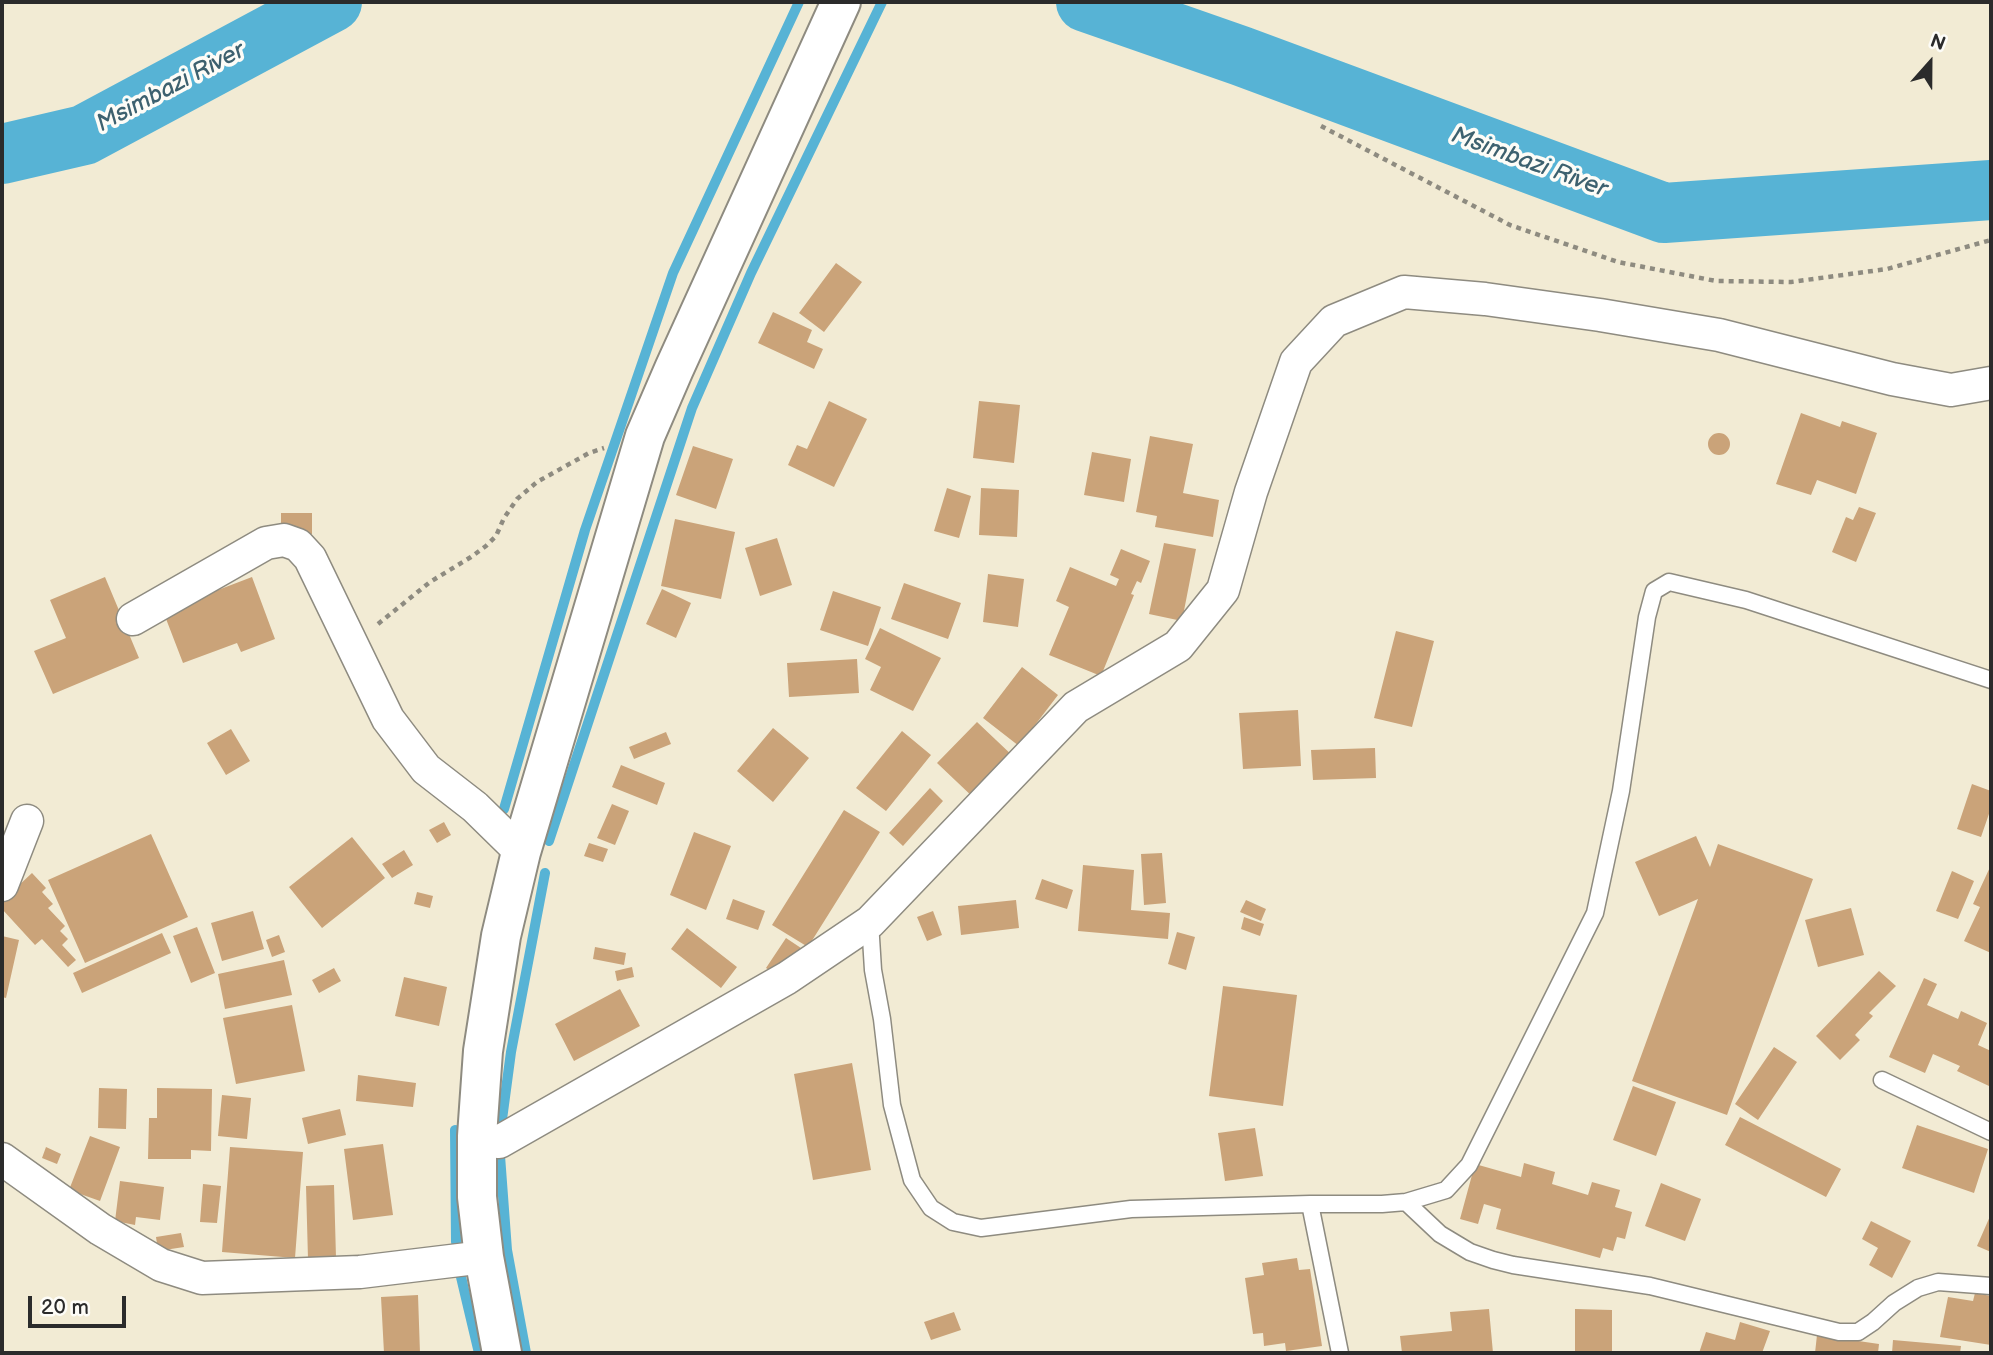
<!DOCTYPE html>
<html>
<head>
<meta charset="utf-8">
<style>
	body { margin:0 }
	#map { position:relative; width:1993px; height:1355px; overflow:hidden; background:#f2ebd4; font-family:"Balsamiq Sans",sans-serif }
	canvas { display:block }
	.frame { position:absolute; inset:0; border:4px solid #2b2b2b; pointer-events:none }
	.north { position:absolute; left:1895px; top:28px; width:70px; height:70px; -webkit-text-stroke:5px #fdfcf7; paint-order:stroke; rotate:21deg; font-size:19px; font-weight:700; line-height:28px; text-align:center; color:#2b2b2b }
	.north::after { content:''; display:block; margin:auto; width:24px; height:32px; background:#2b2b2b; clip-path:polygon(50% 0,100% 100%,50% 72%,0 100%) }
	.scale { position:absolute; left:28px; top:1296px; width:98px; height:32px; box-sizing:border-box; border:4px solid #2b2b2b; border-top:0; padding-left:9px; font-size:21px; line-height:24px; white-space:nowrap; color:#2b2b2b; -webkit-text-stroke:5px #fdfcf7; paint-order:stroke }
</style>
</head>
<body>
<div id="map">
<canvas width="1993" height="1355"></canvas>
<div class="frame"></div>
<div class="north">N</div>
<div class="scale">20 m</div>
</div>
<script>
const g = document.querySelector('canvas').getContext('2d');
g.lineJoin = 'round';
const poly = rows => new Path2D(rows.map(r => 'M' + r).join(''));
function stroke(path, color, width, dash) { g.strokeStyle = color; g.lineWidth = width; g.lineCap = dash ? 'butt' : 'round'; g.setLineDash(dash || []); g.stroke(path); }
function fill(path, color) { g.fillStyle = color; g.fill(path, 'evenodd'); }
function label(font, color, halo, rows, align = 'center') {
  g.font = font + ' "Balsamiq Sans",sans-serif'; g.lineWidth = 7; g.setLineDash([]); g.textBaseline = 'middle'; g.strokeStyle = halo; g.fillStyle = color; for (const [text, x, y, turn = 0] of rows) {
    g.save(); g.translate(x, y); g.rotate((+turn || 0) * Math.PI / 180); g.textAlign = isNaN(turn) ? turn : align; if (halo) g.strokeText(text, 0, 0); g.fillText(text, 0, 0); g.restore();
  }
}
const stream = poly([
	[504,809,585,530,673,273,799,2],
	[549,841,692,408,751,273,882,2],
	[455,1130,456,1242],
	[461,1277,479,1353],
	[526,1353,507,1250,499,1142,511,1052,545,873]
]);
const river = poly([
	[1086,2,1241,56,1664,213,1991,190],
	[2,154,84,135,332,2]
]);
const building = poly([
	[836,263,862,282,824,332,799,313],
	[773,312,812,330,807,342,823,349,814,369,758,343],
	[829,401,867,419,834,487,788,465,797,445,807,449],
	[979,401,1020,405,1014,463,973,458],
	[1801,413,1840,427,1842,421,1877,433,1856,494,1817,480,1811,495,1776,484],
	'1708 444a11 11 0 1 1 22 0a11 11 0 1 1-22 0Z',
	[1150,436,1193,444,1183,493,1219,500,1213,537,1155,527,1157,516,1136,512],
	[693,446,733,459,716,509,676,495],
	[1092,452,1131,459,1124,502,1084,495],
	[947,488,971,496,959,538,934,531],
	[981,488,1019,490,1017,537,979,535],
	[1859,507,1876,513,1856,562,1832,552,1846,517,1853,520],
	[281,513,312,513,312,534,281,535],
	[675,519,735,532,721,599,661,586],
	[777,538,792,585,760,596,745,548],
	[1164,543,1196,549,1182,621,1149,614],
	[1121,549,1150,561,1141,583,1137,581,1131,594,1134,595,1101,676,1049,655,1069,607,1056,601,1070,567,1116,586,1119,579,1110,575],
	[988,574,1024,579,1018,627,983,622],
	[105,577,139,658,53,694,34,651,66,638,50,600],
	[252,577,275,639,241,652,237,643,183,663,163,611],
	[904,583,961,603,948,639,891,619],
	[662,589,691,603,676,638,646,624],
	[833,591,881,607,868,646,820,630],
	[880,628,941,658,913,711,870,690,881,667,865,659],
	[1396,631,1434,641,1412,727,1374,718],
	[857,659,859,693,789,697,787,663],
	[1022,667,1058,695,1019,746,983,718],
	[1298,710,1301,766,1243,769,1239,713],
	[977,722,1015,758,976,800,937,763],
	[773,728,809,758,773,802,737,771],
	[231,729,250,761,226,775,207,743],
	[902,731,931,755,886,811,856,788],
	[666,732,671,744,634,759,629,747],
	[1375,748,1376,778,1313,780,1311,750],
	[621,765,665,783,657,805,612,787],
	[1972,784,1991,791,1991,808,1981,837,1957,829],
	[930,788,943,801,903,846,889,833],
	[612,804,629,811,615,845,597,838],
	[844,810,880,832,808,947,772,925],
	[444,822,451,835,437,843,429,830],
	[694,832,731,846,706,910,670,895],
	[151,834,188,917,85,963,48,880],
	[1696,836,1710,867,1718,844,1813,879,1727,1115,1632,1081,1698,899,1659,916,1635,862],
	[352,837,385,878,322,928,289,887],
	[589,843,608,849,603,862,584,856],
	[404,850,413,865,392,878,382,864],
	[1162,853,1166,903,1144,905,1141,854],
	[1083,865,1134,870,1131,910,1170,913,1168,939,1078,931],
	[1991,865,1991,953,1964,941,1980,907,1973,904],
	[1952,871,1974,881,1958,919,1936,911],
	[32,873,46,888,42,892,53,904,48,908,65,926,60,931,68,939,62,945,76,960,68,967,42,939,35,945,2,909,2,901],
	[1042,879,1073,890,1067,909,1035,899],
	[417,892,433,896,430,908,414,904],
	[733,899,765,911,758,930,726,919],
	[1016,900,1019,928,961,935,958,906],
	[1246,900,1266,909,1261,921,1240,912],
	[1851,908,1864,955,1818,967,1805,920],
	[253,911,264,949,222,961,211,923],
	[933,911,942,935,927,941,917,917],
	[1244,917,1264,924,1260,936,1241,929],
	[197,927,215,973,191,983,173,936],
	[687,928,737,967,721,988,671,949],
	[1177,932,1195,937,1186,970,1168,964],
	[162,933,171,953,82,993,73,973],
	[279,935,285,952,272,957,266,940],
	[2,936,19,940,6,998,2,997],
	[786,938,801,948,781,978,766,968],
	[595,947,626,953,624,965,593,959],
	[284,960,292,995,225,1009,218,974],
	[632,967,634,977,617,981,615,971],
	[334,968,341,981,319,993,312,980],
	[1879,971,1896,986,1869,1013,1873,1016,1855,1035,1860,1040,1840,1060,1816,1036],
	[404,977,447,987,439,1026,395,1016],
	[1924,978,1937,984,1927,1005,1958,1019,1961,1011,1987,1023,1978,1045,1991,1051,1991,1081,1989,1086,1957,1071,1960,1066,1933,1054,1925,1073,1889,1057],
	[1223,986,1297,995,1283,1106,1209,1096],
	[620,989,640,1026,574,1061,555,1024],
	[292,1005,305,1071,236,1084,223,1018],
	[1774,1047,1797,1062,1758,1120,1735,1104],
	[852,1063,871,1170,813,1180,794,1074],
	[358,1075,416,1083,413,1107,356,1101],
	[1633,1086,1676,1102,1656,1156,1613,1140],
	[99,1088,127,1089,126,1129,98,1128],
	[157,1088,212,1089,211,1151,191,1150,191,1159,148,1159,149,1118,157,1118],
	[222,1095,251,1098,247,1139,218,1136],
	[340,1109,346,1135,308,1144,302,1118],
	[1740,1117,1841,1169,1826,1197,1725,1145],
	[1917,1125,1988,1149,1974,1193,1902,1168],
	[1255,1128,1263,1176,1225,1181,1218,1133],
	[90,1136,120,1147,100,1201,69,1190],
	[383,1144,393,1215,353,1220,344,1149],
	[46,1147,61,1154,57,1164,42,1158],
	[230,1147,303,1152,295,1258,222,1252],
	[1524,1163,1555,1172,1552,1184,1588,1195,1592,1182,1620,1190,1615,1207,1632,1212,1625,1239,1617,1237,1613,1251,1603,1248,1600,1258,1496,1229,1501,1209,1484,1204,1478,1224,1460,1219,1475,1164,1521,1177],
	[120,1181,164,1187,160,1220,136,1217,135,1225,115,1221],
	[1661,1183,1701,1199,1685,1241,1645,1226],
	[203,1184,221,1186,217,1223,200,1222],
	[334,1185,336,1258,308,1259,306,1186],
	[1991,1214,1991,1252,1977,1246],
	[1871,1221,1911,1241,1892,1278,1869,1265,1878,1248,1862,1239],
	[181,1233,184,1247,158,1251,156,1237],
	[1297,1258,1299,1270,1310,1269,1322,1346,1286,1351,1285,1343,1264,1346,1263,1333,1253,1334,1245,1278,1264,1275,1262,1263],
	[1975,1293,1991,1296,1991,1345,1940,1337,1948,1297,1973,1301],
	[418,1295,420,1353,384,1353,381,1297],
	[1489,1309,1493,1353,1402,1353,1400,1336,1452,1331,1450,1312],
	[1575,1309,1612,1310,1612,1353,1575,1353],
	[954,1312,961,1330,931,1340,924,1322],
	[1740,1322,1770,1331,1762,1353,1699,1353,1706,1332,1735,1340],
	[1817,1335,1879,1344,1878,1353,1815,1353],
	[1893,1340,1961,1346,1960,1353,1892,1353]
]);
const path = poly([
	[1321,126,1510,225,1618,262,1716,281,1791,282,1887,269,1991,240],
	[378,624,430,582,471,557,486,546,496,536,504,518,517,499,537,482,589,453,604,448]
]);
const service = poly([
	[870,922,873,970,882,1019,892,1105,912,1180,931,1208,953,1222,981,1228,1131,1209,1310,1204,1382,1204,1406,1202,1446,1190,1469,1165,1595,913,1621,791,1647,617,1654,591,1669,582,1746,600,1991,680],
	[1882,1080,1991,1132],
	[1406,1202,1440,1234,1470,1252,1493,1260,1513,1265,1650,1286,1839,1332,1858,1332,1873,1322,1894,1303,1918,1288,1938,1282,1991,1286],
	[1310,1204,1340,1353]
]);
const minor = poly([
	[133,619,266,543,284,540,298,545,310,558,388,719,426,769,475,807,521,852],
	[2,885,27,821],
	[477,1136,499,1142,787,978,870,922,1076,707,1178,646,1223,590,1251,492,1296,362,1334,321,1404,292,1485,299,1600,315,1719,335,1892,379,1951,390,1991,383],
	[2,1159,100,1229,161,1265,202,1278,360,1272,484,1257]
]);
const secondary = poly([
	[502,1353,484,1257,477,1197,477,1136,483,1051,501,936,521,852,645,436,674,369,841,2]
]);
const waterNames = [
	["Msimbazi River",171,88,-28],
	["Msimbazi River",1529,163,20]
];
stroke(stream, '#57b3d5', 10);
stroke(river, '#57b3d5', 60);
fill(building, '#caa379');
stroke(service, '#8e8b80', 19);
stroke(minor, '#8e8b80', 35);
stroke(secondary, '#8e8b80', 42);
stroke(path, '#8e8b80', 4.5, [5, 5]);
stroke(service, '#fff', 16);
stroke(minor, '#fff', 32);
stroke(secondary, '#fff', 38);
label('italic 24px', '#3d616f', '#fdfcf7', waterNames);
</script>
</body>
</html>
